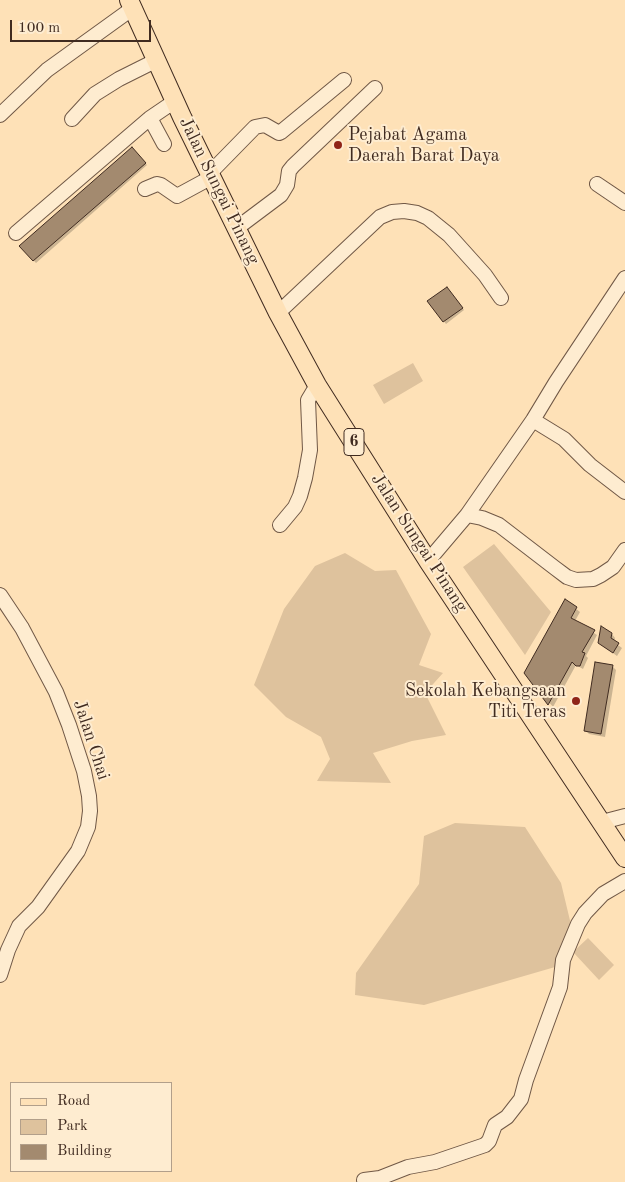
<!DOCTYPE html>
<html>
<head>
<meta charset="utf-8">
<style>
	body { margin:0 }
	#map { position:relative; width:625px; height:1182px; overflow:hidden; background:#fee1b7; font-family:"Old Standard TT",serif }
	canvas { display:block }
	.legend { position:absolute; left:10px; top:1082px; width:162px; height:90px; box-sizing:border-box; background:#feecd0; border:1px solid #b29f8a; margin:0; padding:6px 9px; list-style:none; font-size:15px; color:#402b20 }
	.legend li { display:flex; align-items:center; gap:10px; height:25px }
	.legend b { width:25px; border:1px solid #b29f8a }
	.scale { position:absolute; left:10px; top:20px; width:141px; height:22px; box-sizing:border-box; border:2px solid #402b20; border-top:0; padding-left:6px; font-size:15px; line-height:18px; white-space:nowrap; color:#402b20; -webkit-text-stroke:4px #feecd0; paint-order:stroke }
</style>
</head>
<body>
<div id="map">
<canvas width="625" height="1182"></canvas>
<ul class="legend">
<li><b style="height:6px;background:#fee1b7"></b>Road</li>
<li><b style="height:14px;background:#dec29d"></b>Park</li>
<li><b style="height:14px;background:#a38a6f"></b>Building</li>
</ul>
<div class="scale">100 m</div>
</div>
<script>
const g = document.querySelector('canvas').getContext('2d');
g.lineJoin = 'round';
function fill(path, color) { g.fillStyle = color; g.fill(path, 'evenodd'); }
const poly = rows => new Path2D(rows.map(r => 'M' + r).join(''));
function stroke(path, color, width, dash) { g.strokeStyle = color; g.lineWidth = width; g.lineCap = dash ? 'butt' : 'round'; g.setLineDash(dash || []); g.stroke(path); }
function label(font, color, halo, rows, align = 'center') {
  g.font = font + ' "Old Standard TT",serif'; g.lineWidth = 4; g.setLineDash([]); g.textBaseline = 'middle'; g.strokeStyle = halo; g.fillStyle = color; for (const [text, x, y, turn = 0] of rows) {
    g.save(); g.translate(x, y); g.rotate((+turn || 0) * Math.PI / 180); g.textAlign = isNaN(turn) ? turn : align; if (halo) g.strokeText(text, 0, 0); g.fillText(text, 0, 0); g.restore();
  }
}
const green = poly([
	[413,363,423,381,384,404,373,385],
	[494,544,551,612,525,655,463,567],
	[345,553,375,571,396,570,431,634,419,665,443,673,425,693,446,735,412,741,373,753,391,783,317,781,330,759,321,737,286,717,254,685,284,609,315,566],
	[455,823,525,827,561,883,573,933,562,965,424,1005,355,995,356,973,419,884,424,836],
	[588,938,614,965,599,980,573,952]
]);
const shadow = poly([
	[132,149,147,165,36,263,20,246],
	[449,291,464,310,446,324,429,302],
	[566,601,580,612,575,621,597,635,586,656,588,658,583,669,576,665,553,707,525,673],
	[612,634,615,638,614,642,622,648,617,656,599,643],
	[612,666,616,670,605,737,589,734,585,730]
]);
const building = poly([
	[132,147,146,163,33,261,19,246,132,147],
	[447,287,463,308,443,322,427,301,447,287],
	[565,599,577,607,571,618,595,630,582,652,585,653,580,666,576,666,572,662,548,705,524,673,565,599],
	[601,626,612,633,611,638,619,643,613,653,598,643,601,626],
	[595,662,613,665,601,734,584,731,595,662]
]);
const minor = poly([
	[0,115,47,70,133,8],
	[150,118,164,144],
	[72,119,95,94,119,79,157,60],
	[210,173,255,127,265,125,279,133,281,132,344,80],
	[597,184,625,203],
	[145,189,157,184,161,185,177,196,212,177],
	[237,228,281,195,287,185,289,171,293,166,375,88],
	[16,233,150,118,175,101],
	[278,313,380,217,392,212,404,211,417,213,428,218,449,235,485,275,501,298],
	[533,420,564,439,590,465,625,492],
	[467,515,482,518,499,525,555,568,567,577,576,580,593,579,601,575,613,567,625,550],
	[280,525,295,507,300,496,305,478,310,450,308,400,317,385],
	[428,561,467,515,533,420,556,382,625,278],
	[0,595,22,628,56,692,69,725,84,771,89,796,90,811,88,827,78,851,38,907,19,926,8,950,0,975],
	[602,822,625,816],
	[364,1180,380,1178,408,1167,435,1162,485,1145,489,1141,495,1125,507,1117,521,1099,526,1080,560,987,563,960,578,924,585,913,603,894,625,881]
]);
const major = poly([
	[129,0,182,117,278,313,317,385,428,561,625,858]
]);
const markers = [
	[338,145,5,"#8f2418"],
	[576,701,5,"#8f2418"]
];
const shields = [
	[354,442,20]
];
const shieldNames = [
	["6",354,442]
];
const poiNames = [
	["Pejabat Agama",348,135],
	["Daerah Barat Daya",348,156],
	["Sekolah Kebangsaan",566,691,"right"],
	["Titi Teras",566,712,"right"]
];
const streetNames = [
	["Jalan Sungai Pinang",219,191,64],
	["Jalan Sungai Pinang",419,543,57],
	["Jalan Chai",91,740,72]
];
fill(green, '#dec29d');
fill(shadow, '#0003');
fill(building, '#a38a6f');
stroke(building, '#402b20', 1);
stroke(minor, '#705846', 16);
stroke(major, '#402b20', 20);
stroke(minor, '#feecd0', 14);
stroke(major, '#fee1b7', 18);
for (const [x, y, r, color] of markers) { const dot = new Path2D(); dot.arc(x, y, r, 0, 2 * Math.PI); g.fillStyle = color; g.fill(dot); stroke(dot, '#feecd0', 2); }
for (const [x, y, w] of shields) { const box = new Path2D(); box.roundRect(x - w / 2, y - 13.5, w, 27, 4); g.fillStyle = '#feecd0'; g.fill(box); stroke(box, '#402b20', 1); }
label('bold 16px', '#402b20', null, shieldNames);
label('18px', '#402b20', '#feecd0', poiNames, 'left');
label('18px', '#402b20', '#feecd0', streetNames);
</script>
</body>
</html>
